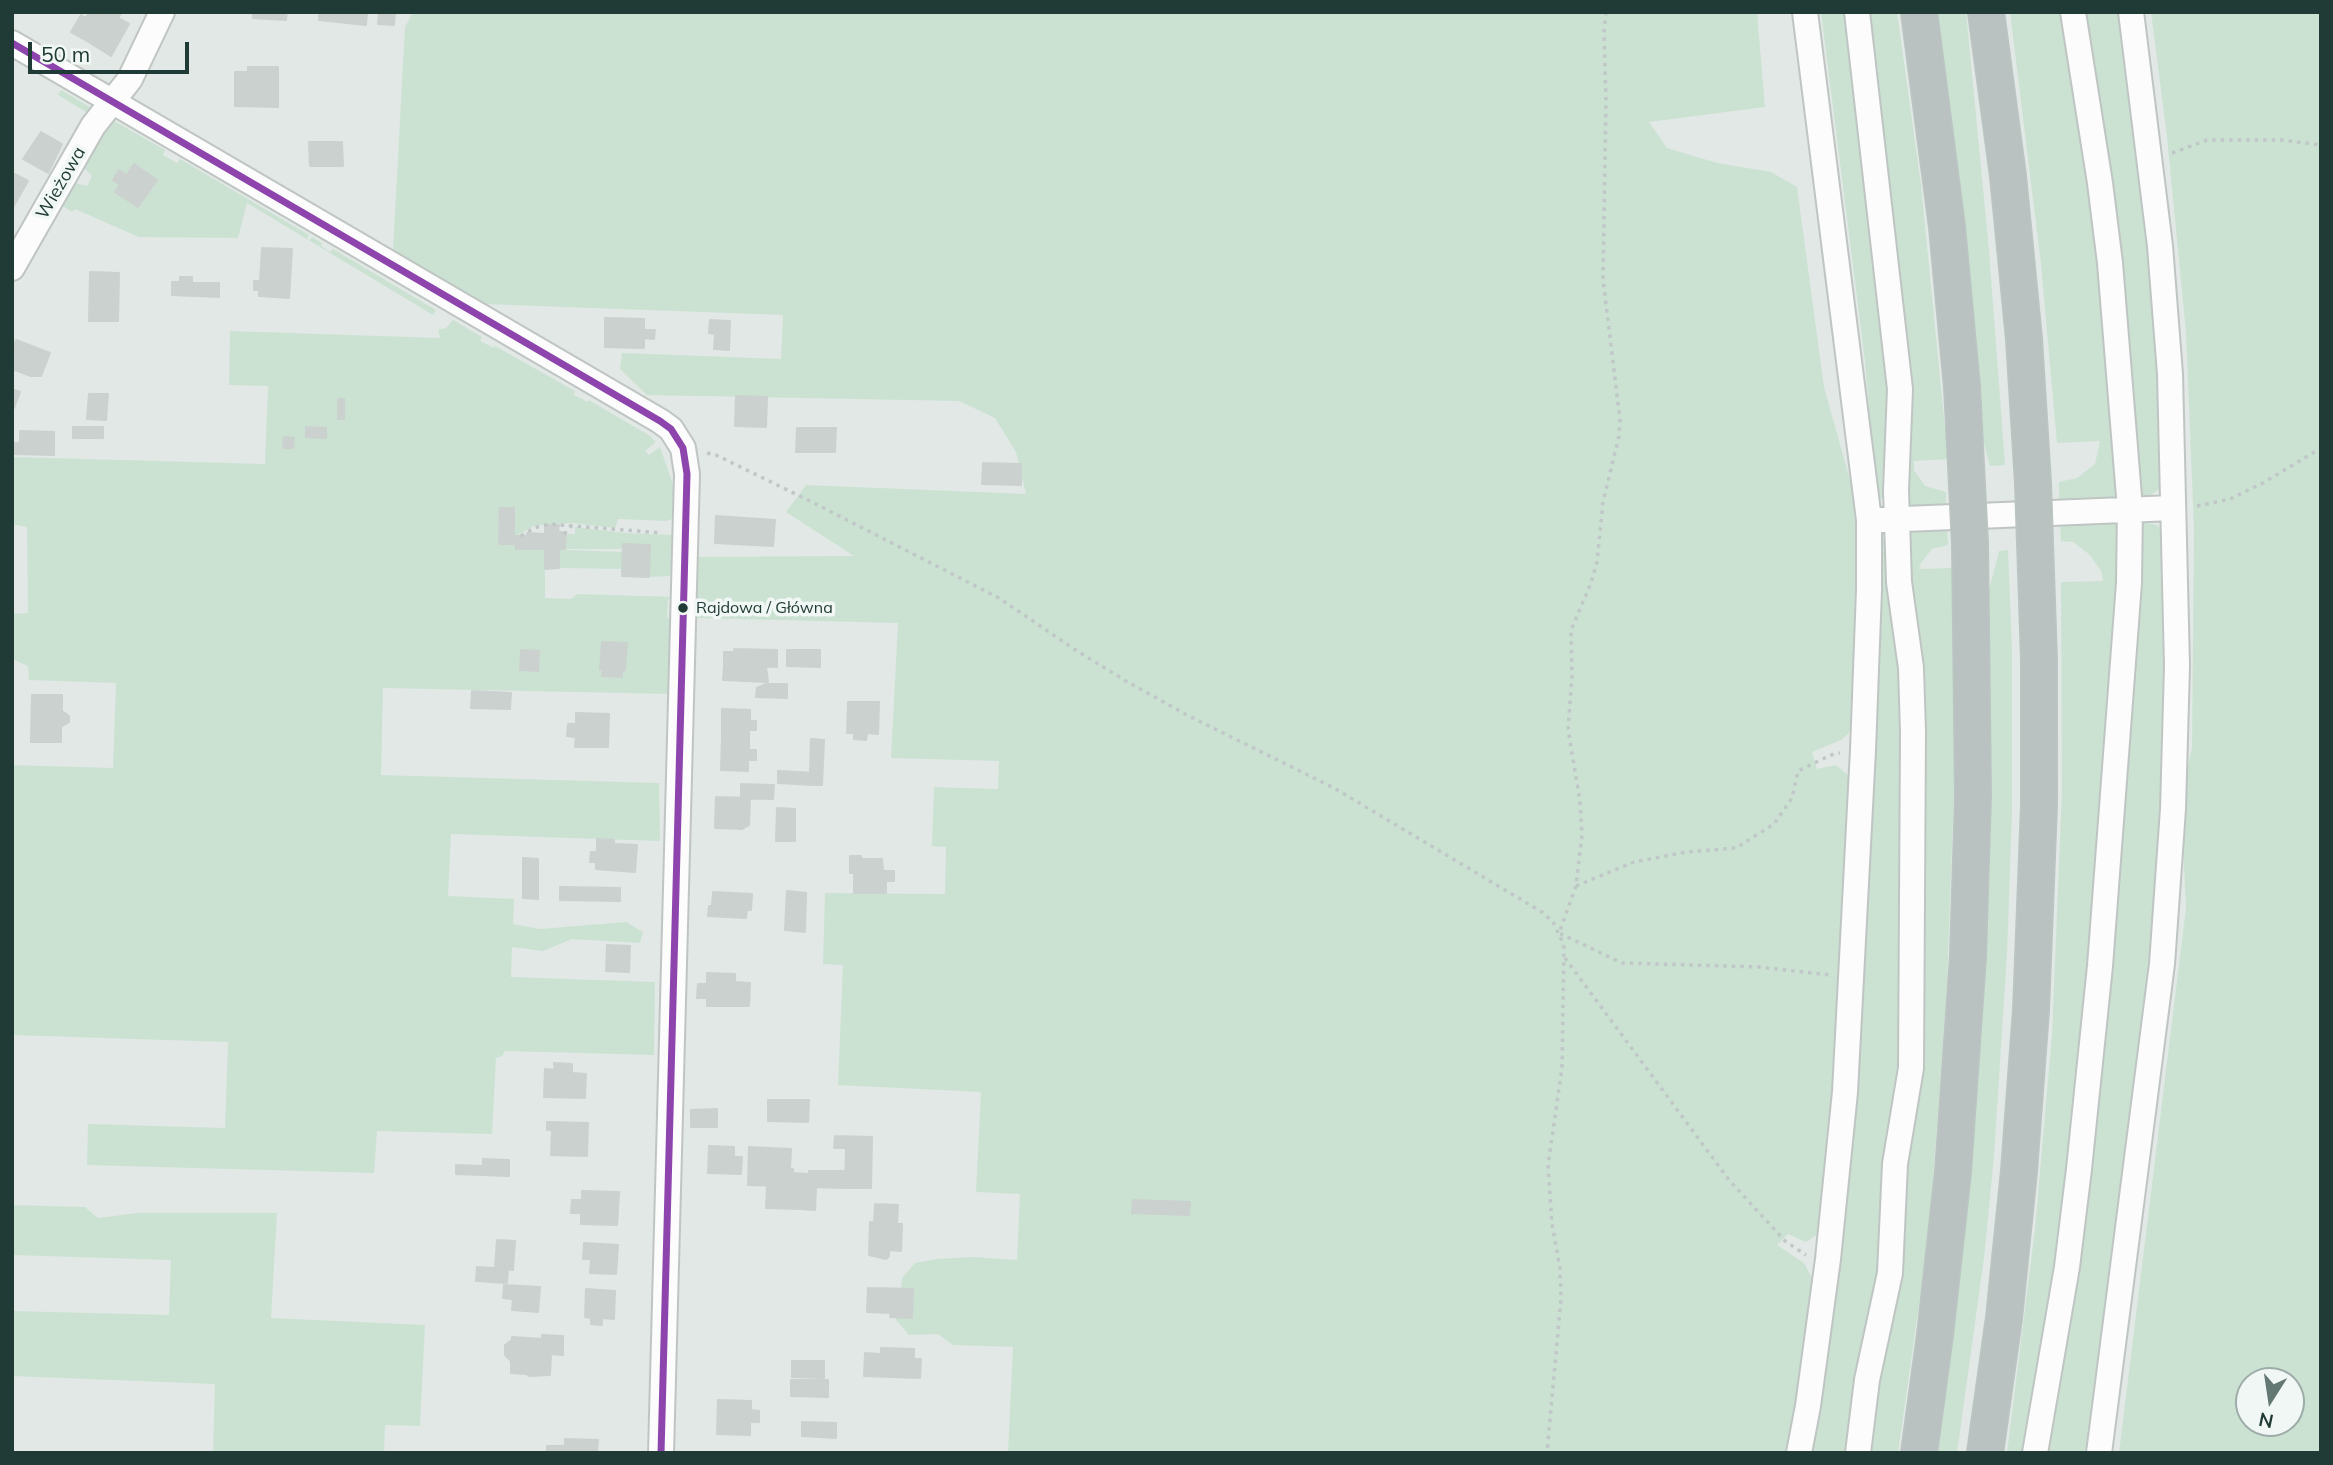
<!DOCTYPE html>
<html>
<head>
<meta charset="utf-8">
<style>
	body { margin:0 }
	#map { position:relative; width:2333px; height:1465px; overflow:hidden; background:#e2e8e5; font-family:Mulish,sans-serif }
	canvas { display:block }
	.frame { position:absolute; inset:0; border:14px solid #203b35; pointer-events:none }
	.north { position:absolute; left:2235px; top:1367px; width:70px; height:70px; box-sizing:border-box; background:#f0f7f4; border:2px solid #9daca8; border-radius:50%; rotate:192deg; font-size:19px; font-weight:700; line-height:28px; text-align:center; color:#203b35 }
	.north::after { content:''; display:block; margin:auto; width:24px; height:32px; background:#647873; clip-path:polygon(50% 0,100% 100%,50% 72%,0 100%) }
	.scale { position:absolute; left:28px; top:42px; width:161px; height:32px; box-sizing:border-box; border:4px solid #203b35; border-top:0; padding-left:9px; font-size:21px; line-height:24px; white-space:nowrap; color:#203b35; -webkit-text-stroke:5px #f0f7f4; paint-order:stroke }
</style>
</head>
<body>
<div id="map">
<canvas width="2333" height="1465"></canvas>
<div class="frame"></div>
<div class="north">N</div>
<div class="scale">50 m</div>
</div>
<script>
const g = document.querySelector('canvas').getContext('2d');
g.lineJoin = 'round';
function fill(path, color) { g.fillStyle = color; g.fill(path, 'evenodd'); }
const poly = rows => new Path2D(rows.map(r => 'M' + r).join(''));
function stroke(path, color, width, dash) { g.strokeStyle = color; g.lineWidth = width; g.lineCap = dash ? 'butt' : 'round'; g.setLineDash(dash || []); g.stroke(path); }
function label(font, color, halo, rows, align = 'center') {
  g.font = font + ' Mulish,sans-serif'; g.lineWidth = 7; g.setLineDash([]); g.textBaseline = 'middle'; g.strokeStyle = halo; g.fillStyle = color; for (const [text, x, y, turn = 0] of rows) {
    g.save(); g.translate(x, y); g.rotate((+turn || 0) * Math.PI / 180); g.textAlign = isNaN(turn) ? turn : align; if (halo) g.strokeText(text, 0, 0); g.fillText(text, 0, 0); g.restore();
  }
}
const green = poly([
	[413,12,1757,12,1765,107,1649,122,1667,148,1717,163,1771,172,1797,187,1824,387,1855,498,1858,586,1852,725,1848,734,1841,740,1812,752,1817,769,1836,765,1848,775,1850,783,1833,1102,1818,1234,1806,1242,1788,1234,1777,1245,1804,1263,1813,1280,1788,1453,1008,1453,1013,1347,953,1345,938,1334,909,1335,896,1320,896,1307,901,1292,902,1278,915,1263,937,1259,973,1257,1017,1260,1020,1194,976,1192,981,1092,838,1085,843,965,823,964,825,893,945,894,946,847,932,846,934,787,998,789,999,761,891,758,898,623,697,618,697,557,854,556,786,512,806,485,1026,494,1016,452,995,418,959,401,647,395,620,369,622,353,781,359,783,315,484,304,393,250,405,27],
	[1821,12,1897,12,1921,185,1948,459,1914,461,1914,470,1925,486,1946,492,1946,505,1905,507,1887,503,1876,495,1865,361],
	[1934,12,1966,12,1989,250,2005,465,1990,466,1978,421],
	[2010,12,2118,12,2137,142,2154,291,2161,488,2149,496,2059,500,2059,482,2077,478,2095,464,2100,441,2057,443,2041,264],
	[2151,12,2321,12,2321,1453,2119,1453,2186,908,2182,824,2184,781,2192,749,2194,529,2186,332,2167,137],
	[2249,1381,2291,1381,2291,1423,2249,1423],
	[61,90,90,107,90,113,52,183,47,181,86,112,58,95],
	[114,121,165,150,163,155,177,163,180,159,309,235,307,239,310,240,312,237,322,243,321,246,330,252,333,249,436,310,433,315,247,203,238,238,139,237,75,209,72,212,63,206,62,203,74,183,87,186,92,176,81,165,107,124],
	[453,320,482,337,480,341,494,348,495,346,575,391,574,395,588,402,589,400,650,436,656,442,645,451,649,455,660,447,674,487,675,518,666,521,618,519,615,528,573,523,546,524,534,526,516,536,516,548,623,552,623,569,559,568,559,551,545,550,545,598,571,599,577,594,674,597,674,599,668,599,667,618,674,619,671,694,383,688,381,775,659,783,660,841,451,834,448,896,514,899,513,924,540,929,626,922,643,932,640,943,572,939,543,951,512,947,511,977,655,982,654,1055,505,1051,502,1056,496,1058,492,1134,377,1131,374,1173,87,1165,88,1124,225,1128,228,1042,12,1035,12,765,113,768,116,683,29,680,28,666,12,659,12,614,28,613,27,527,12,524,12,457,265,464,268,386,229,385,230,331,440,338,438,330,446,328],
	[500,508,514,508,514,544,500,544],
	[2060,523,2147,523,2157,525,2161,529,2165,627,2157,911,2087,1453,2007,1453,2035,1229,2052,1035,2062,791,2061,582,2103,581,2101,571,2090,555,2073,542,2061,541],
	[575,527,625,533,674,535,673,576,649,577,650,545,624,544,623,549,565,549,566,534,575,534],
	[1947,528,1948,545,1932,549,1921,563,1919,569,1954,568,1954,788,1947,986,1932,1194,1921,1290,1898,1453,1809,1453,1880,544,1892,531],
	[2008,550,2012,648,2012,812,2007,954,1994,1156,1984,1258,1957,1453,1933,1453,1986,601,1999,551],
	[12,1205,85,1207,98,1218,137,1213,277,1213,271,1318,425,1325,420,1426,385,1425,384,1453,213,1453,215,1384,12,1376,12,1311,169,1315,171,1260,12,1255]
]);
const building = poly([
	[89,12,104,12,87,41,71,32,81,15,86,18,89,12],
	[104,12,122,12,118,18,129,24,111,56,87,41,104,12],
	[253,12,287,12,286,20,253,18,253,12],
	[319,12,367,12,366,25,319,20,319,12],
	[379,12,395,12,394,25,378,24,379,12],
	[248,67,278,67,278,107,235,106,235,72,248,72,248,67],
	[41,132,62,144,48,173,23,159,41,132],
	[309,142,342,142,343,166,310,166,309,142],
	[134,164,157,180,138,207,115,192,120,185,113,180,119,170,127,175,134,164],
	[15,174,28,181,12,209,12,178,15,174],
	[262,248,292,249,289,298,259,296,259,290,254,290,254,281,260,281,262,248],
	[90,272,119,273,118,321,89,321,90,272],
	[180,277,192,277,192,283,219,283,219,297,172,295,172,282,180,282,180,277],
	[605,318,644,319,644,330,655,330,654,339,644,338,644,348,605,347,605,318],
	[710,320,730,321,729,350,714,349,715,334,709,333,710,320],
	[16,340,50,353,41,376,31,376,12,369,12,350,16,340],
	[12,389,20,392,14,408,12,408,12,389],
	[89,394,108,394,106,420,87,419,89,394],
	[736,396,767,397,766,427,735,426,736,396],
	[338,399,344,399,344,419,338,419,338,399],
	[73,427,103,427,103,438,73,438,73,427],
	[306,427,326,428,326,438,306,437,306,427],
	[797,428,836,428,835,452,796,452,797,428],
	[20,431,54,432,54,455,15,454,15,443,20,443,20,431],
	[284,437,294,438,293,448,283,448,284,437],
	[983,463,1021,464,1021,485,982,484,983,463],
	[500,508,514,508,514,544,499,544,500,508],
	[716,516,775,520,773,546,715,543,716,516],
	[545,525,559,525,558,531,566,534,565,549,516,549,516,536,527,536,527,533,545,534,545,525],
	[623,544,650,545,649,577,622,576,623,544],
	[545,550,559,550,559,568,545,569,545,550],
	[602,642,627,643,625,670,622,670,622,677,602,676,603,669,600,669,602,642],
	[734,649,777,650,777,667,724,665,724,652,735,652,734,649],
	[521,650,539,651,538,671,520,670,521,650],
	[787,650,820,650,820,667,787,666,787,650],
	[724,665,766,667,768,682,723,680,724,665],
	[766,684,787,684,787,698,756,697,757,688,766,684],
	[472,691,511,693,510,709,471,708,472,691],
	[32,695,62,695,62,711,69,716,69,722,61,727,61,742,31,742,32,695],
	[848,702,879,702,878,734,867,733,866,740,854,739,854,733,847,733,848,702],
	[722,709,750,710,750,721,756,721,756,730,749,730,749,739,722,738,722,709],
	[576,713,609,714,608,747,575,747,576,737,567,736,568,724,576,724,576,713],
	[722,738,749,739,749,750,756,750,756,760,748,760,748,771,721,770,722,738],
	[811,739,824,740,822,785,814,785,815,773,810,772,811,739],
	[778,771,815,773,814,785,778,783,778,771],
	[741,784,774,785,773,799,741,798,741,784],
	[716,797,750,798,749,825,742,829,715,828,716,797],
	[777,808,795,809,795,841,776,841,777,808],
	[597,839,614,840,614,844,637,845,635,872,596,869,596,862,590,862,591,852,597,852,597,839],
	[850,856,861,856,861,859,882,859,883,871,894,871,894,881,886,881,886,893,854,893,854,873,850,873,850,856],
	[523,858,538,859,538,899,523,898,523,858],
	[560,887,620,888,620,901,560,900,560,887],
	[787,891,806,893,805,932,785,930,787,891],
	[713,892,752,894,751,910,747,909,746,918,708,916,709,906,712,906,713,892],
	[607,945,630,946,629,972,606,971,607,945],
	[707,973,735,974,735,982,750,983,749,1006,707,1006,707,998,697,998,698,984,707,984,707,973],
	[554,1063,572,1064,572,1073,586,1074,585,1098,544,1097,545,1069,555,1070,554,1063],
	[768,1100,809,1100,808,1122,768,1121,768,1100],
	[717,1109,717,1127,691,1127,691,1110,717,1109],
	[547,1122,588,1123,587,1156,551,1155,552,1130,547,1130,547,1122],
	[835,1136,872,1137,871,1188,845,1188,846,1148,834,1148,835,1136],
	[709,1146,734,1147,734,1157,742,1157,741,1174,708,1173,709,1146],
	[749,1147,791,1149,790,1169,793,1169,793,1173,809,1174,809,1187,748,1185,749,1147],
	[483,1159,509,1160,509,1176,456,1174,456,1165,483,1166,483,1159],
	[809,1171,845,1171,845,1188,809,1187,809,1171],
	[767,1186,802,1187,801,1209,766,1208,767,1186],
	[802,1187,816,1188,815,1210,801,1209,802,1187],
	[582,1191,619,1192,617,1225,581,1224,581,1213,571,1213,572,1200,582,1200,582,1191],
	[1133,1200,1190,1202,1189,1215,1132,1213,1133,1200],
	[875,1204,898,1205,897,1224,874,1223,875,1204],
	[870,1222,902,1224,901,1251,889,1250,889,1256,886,1259,869,1255,870,1222],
	[497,1240,515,1241,513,1270,495,1268,497,1240],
	[584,1243,618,1245,616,1274,590,1273,591,1259,583,1259,584,1243],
	[477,1267,508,1269,507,1283,476,1281,477,1267],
	[504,1285,540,1287,538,1312,512,1310,513,1299,503,1298,504,1285],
	[868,1288,913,1289,912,1318,890,1317,891,1313,867,1312,868,1288],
	[586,1289,615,1291,614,1319,602,1318,602,1325,591,1324,591,1318,585,1317,586,1289],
	[542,1335,563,1336,563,1355,551,1354,550,1375,529,1376,527,1374,511,1373,511,1361,505,1355,505,1345,512,1340,512,1337,542,1339,542,1335],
	[881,1348,914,1349,914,1359,921,1359,920,1378,864,1376,865,1353,881,1354,881,1348],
	[792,1361,824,1361,824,1378,792,1377,792,1361],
	[791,1380,828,1380,828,1397,791,1396,791,1380],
	[718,1400,751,1401,751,1410,759,1411,759,1422,750,1422,750,1435,717,1434,718,1400],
	[802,1422,836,1423,836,1438,802,1436,802,1422],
	[565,1439,598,1440,597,1453,547,1453,547,1446,565,1446,565,1439]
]);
const path = poly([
	[1606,12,1604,33,1606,101,1603,279,1620,420,1619,436,1603,502,1597,562,1591,583,1571,630,1572,677,1568,729,1580,801,1582,835,1576,886,1559,933,1622,963,1759,967,1830,975],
	[2172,153,2207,140,2281,140,2321,145],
	[707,453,716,455,812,502,999,598,1077,651,1126,681,1185,714,1334,788,1542,912,1553,922,1562,941,1564,948,1562,1068,1548,1165,1552,1224,1560,1268,1561,1298,1547,1453],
	[2197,506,2230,499,2263,483,2321,448],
	[564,534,571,526],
	[521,536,534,528,549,524,662,533],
	[1576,886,1634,862,1686,852,1736,848,1774,824,1792,798,1798,771,1831,755,1840,753],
	[1565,958,1729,1180,1785,1241,1806,1255]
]);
const minor = poly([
	[1857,12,1900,389,1896,490,1899,582,1911,668,1913,732,1911,1068,1895,1164,1890,1273,1867,1380,1858,1453],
	[12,43,660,421,671,429,683,448,687,474,661,1453],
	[12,268,93,126,130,79,162,12],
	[1880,520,2173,508],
	[1799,1453,1808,1406,1828,1259,1845,1092,1863,750,1869,590,1869,520,1805,12],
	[2035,1453,2067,1267,2079,1169,2100,966,2129,583,2130,509,2110,263,2100,183,2073,12],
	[2099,1453,2162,964,2173,809,2177,666,2170,374,2160,246,2131,12]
]);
const highway = poly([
	[1919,12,1947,227,1962,387,1967,485],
	[1986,12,2008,176,2024,339,2033,483],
	[1919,1453,1935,1335,1953,1172,1968,956,1973,795,1970,544],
	[1985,1453,2004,1318,2019,1171,2031,1010,2039,805,2039,660,2035,543]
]);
const highwayBridge = poly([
	[2033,483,2035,543],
	[1967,485,1970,544]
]);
const bus1 = poly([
	[12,43,660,421,671,429,683,448,687,474,661,1453]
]);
const markers = [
	[683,608,6,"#203b35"]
];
const busNames = [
	["Rajdowa / Główna",696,608]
];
const streetNames = [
	["Wieżowa",61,183,-60]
];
fill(green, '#cbe2d3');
fill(building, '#cbd1ce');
stroke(building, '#cbd1ce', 2);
stroke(minor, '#bfc5c2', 28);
stroke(highway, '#bbc5c2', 38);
stroke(path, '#bfc8c6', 3.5, [3.5, 5]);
stroke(minor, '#fbfcfb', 24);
stroke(highway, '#b9c2c0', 35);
stroke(highwayBridge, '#bbc5c2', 38, []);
stroke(highwayBridge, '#b9c2c0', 35);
stroke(bus1, '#8e44ad', 7);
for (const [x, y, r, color] of markers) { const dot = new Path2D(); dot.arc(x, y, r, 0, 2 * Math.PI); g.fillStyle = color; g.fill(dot); stroke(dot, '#f0f7f4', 2.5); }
label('16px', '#203b35', '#f0f7f4', busNames, 'left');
label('18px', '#203b35', '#f0f7f4', streetNames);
</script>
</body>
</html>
